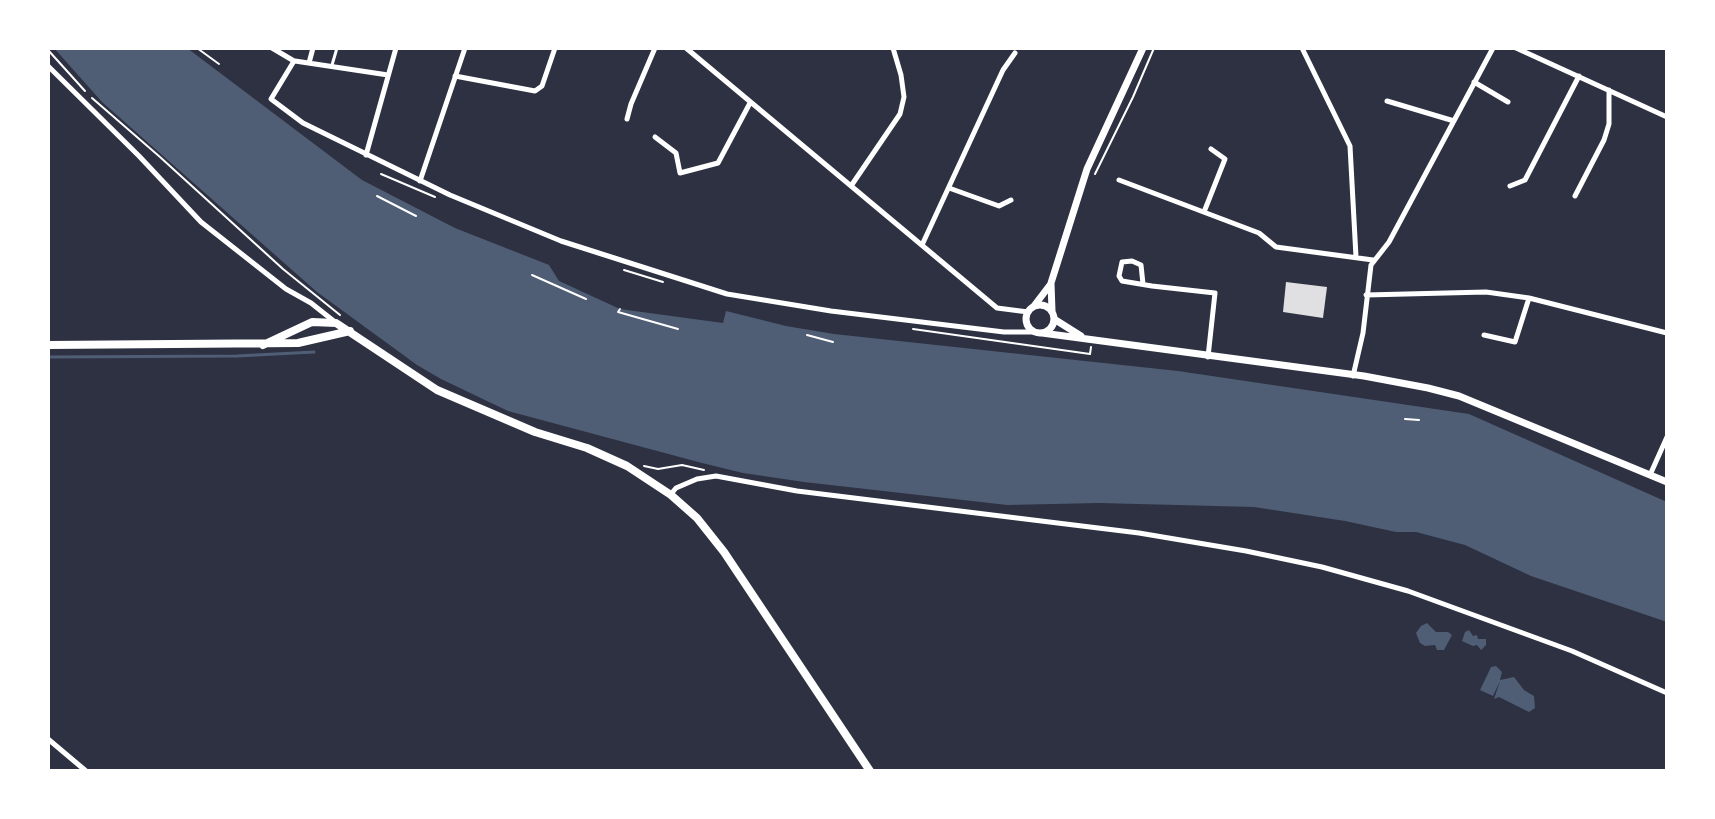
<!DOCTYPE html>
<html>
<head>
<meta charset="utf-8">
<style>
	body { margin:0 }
	#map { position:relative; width:1715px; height:819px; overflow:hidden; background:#2d3142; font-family:"Roboto Condensed",sans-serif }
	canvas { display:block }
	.frame { position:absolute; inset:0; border:50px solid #fff; pointer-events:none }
</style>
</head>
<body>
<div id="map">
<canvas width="1715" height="819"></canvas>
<div class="frame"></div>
</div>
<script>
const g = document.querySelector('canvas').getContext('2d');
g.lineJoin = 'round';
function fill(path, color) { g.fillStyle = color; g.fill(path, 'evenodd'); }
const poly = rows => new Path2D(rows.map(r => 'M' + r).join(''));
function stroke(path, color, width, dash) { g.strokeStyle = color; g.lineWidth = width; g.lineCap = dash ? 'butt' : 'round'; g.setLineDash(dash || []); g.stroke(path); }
const water = poly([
	[54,48,187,48,362,180,455,228,549,265,559,281,620,309,723,323,726,311,786,326,834,334,1178,371,1469,414,1667,502,1667,622,1531,576,1465,545,1416,532,1396,532,1345,521,1254,507,1099,503,1007,505,804,482,743,473,702,463,508,411,441,379,417,365,317,292,102,102],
	[1427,623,1436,632,1448,632,1452,635,1444,650,1437,650,1435,645,1425,646,1420,643,1416,633,1421,626],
	[1469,630,1473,636,1477,635,1478,639,1486,639,1486,645,1481,650,1477,645,1473,646,1462,641,1465,632],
	[1496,666,1502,672,1500,680,1514,677,1524,690,1534,696,1535,708,1529,712,1499,697,1494,699,1500,681,1493,696,1480,690,1491,667]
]);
const stream = poly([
	[48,357,237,356,314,352]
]);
const building = poly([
	[1286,282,1327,287,1323,318,1283,312]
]);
const path = poly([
	[197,48,219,64],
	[48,50,85,91],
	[92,98,160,157,283,269,340,315],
	[381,174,435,197],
	[1095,174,1133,97,1154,48],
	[377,196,416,216],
	[624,270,663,282],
	[532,275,586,299],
	[620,309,618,312,678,329],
	[913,329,1090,354,1091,347],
	[807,335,833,342],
	[1405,419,1419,420],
	[644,466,658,469,682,465,704,470]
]);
const service = poly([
	[332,65,337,48]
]);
const minor = poly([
	[272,48,294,61,271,99,303,123,450,195,561,241,727,294,831,311,1004,332,1035,332],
	[686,48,997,308,1028,312],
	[1302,48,1350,146,1356,257],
	[1516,48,1667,117],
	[295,61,388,75],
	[309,63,313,48],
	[48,66,139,156,201,222,286,289,311,303,335,322],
	[455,76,535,91,542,86,555,48],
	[1474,82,1508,102],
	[1387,101,1454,121],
	[627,119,631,104,655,48],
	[655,137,676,153,680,173,718,163,750,103],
	[366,155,396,48],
	[1119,180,1259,233,1276,247,1373,260],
	[420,181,465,48],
	[851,186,900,114,904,97,901,75,893,48],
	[1510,186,1525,180,1579,76],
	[949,188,999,206,1011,200],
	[1575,196,1604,140,1609,124,1609,90],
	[1204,212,1225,159,1211,149],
	[922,245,1003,70,1015,53],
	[1143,284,1141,265,1132,261,1122,262,1119,276,1122,281,1152,286,1215,293,1208,357],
	[1366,295,1486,292,1529,298,1667,333],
	[1484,335,1515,342,1529,298],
	[1353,376,1363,333,1371,265,1389,242,1493,48],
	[1650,475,1667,437],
	[671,494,676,488,697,479,716,476,797,491,1139,533,1246,551,1322,567,1408,591,1572,651,1667,693],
	[48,739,86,771]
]);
const tertiary = poly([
	'1026 319a14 14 0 1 1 28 0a14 14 0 1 1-28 0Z',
	[1034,306,1050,285],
	[1052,311,1051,283,1087,169,1143,48],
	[1054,319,1081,336],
	[1042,333,1364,376,1428,388,1459,396,1667,482]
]);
const secondary = poly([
	[48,345,298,343,350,331],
	[263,345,312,322,336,323,437,390,535,432,587,448,627,466,671,495,697,518,724,552,870,771]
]);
fill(water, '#4f5d75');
stroke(stream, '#4f5d75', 3);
fill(building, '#e0e0e3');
stroke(path, '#fff', 2);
stroke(service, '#fff', 3);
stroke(minor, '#fff', 5);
stroke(tertiary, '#fff', 7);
stroke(secondary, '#fff', 8);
</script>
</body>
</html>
